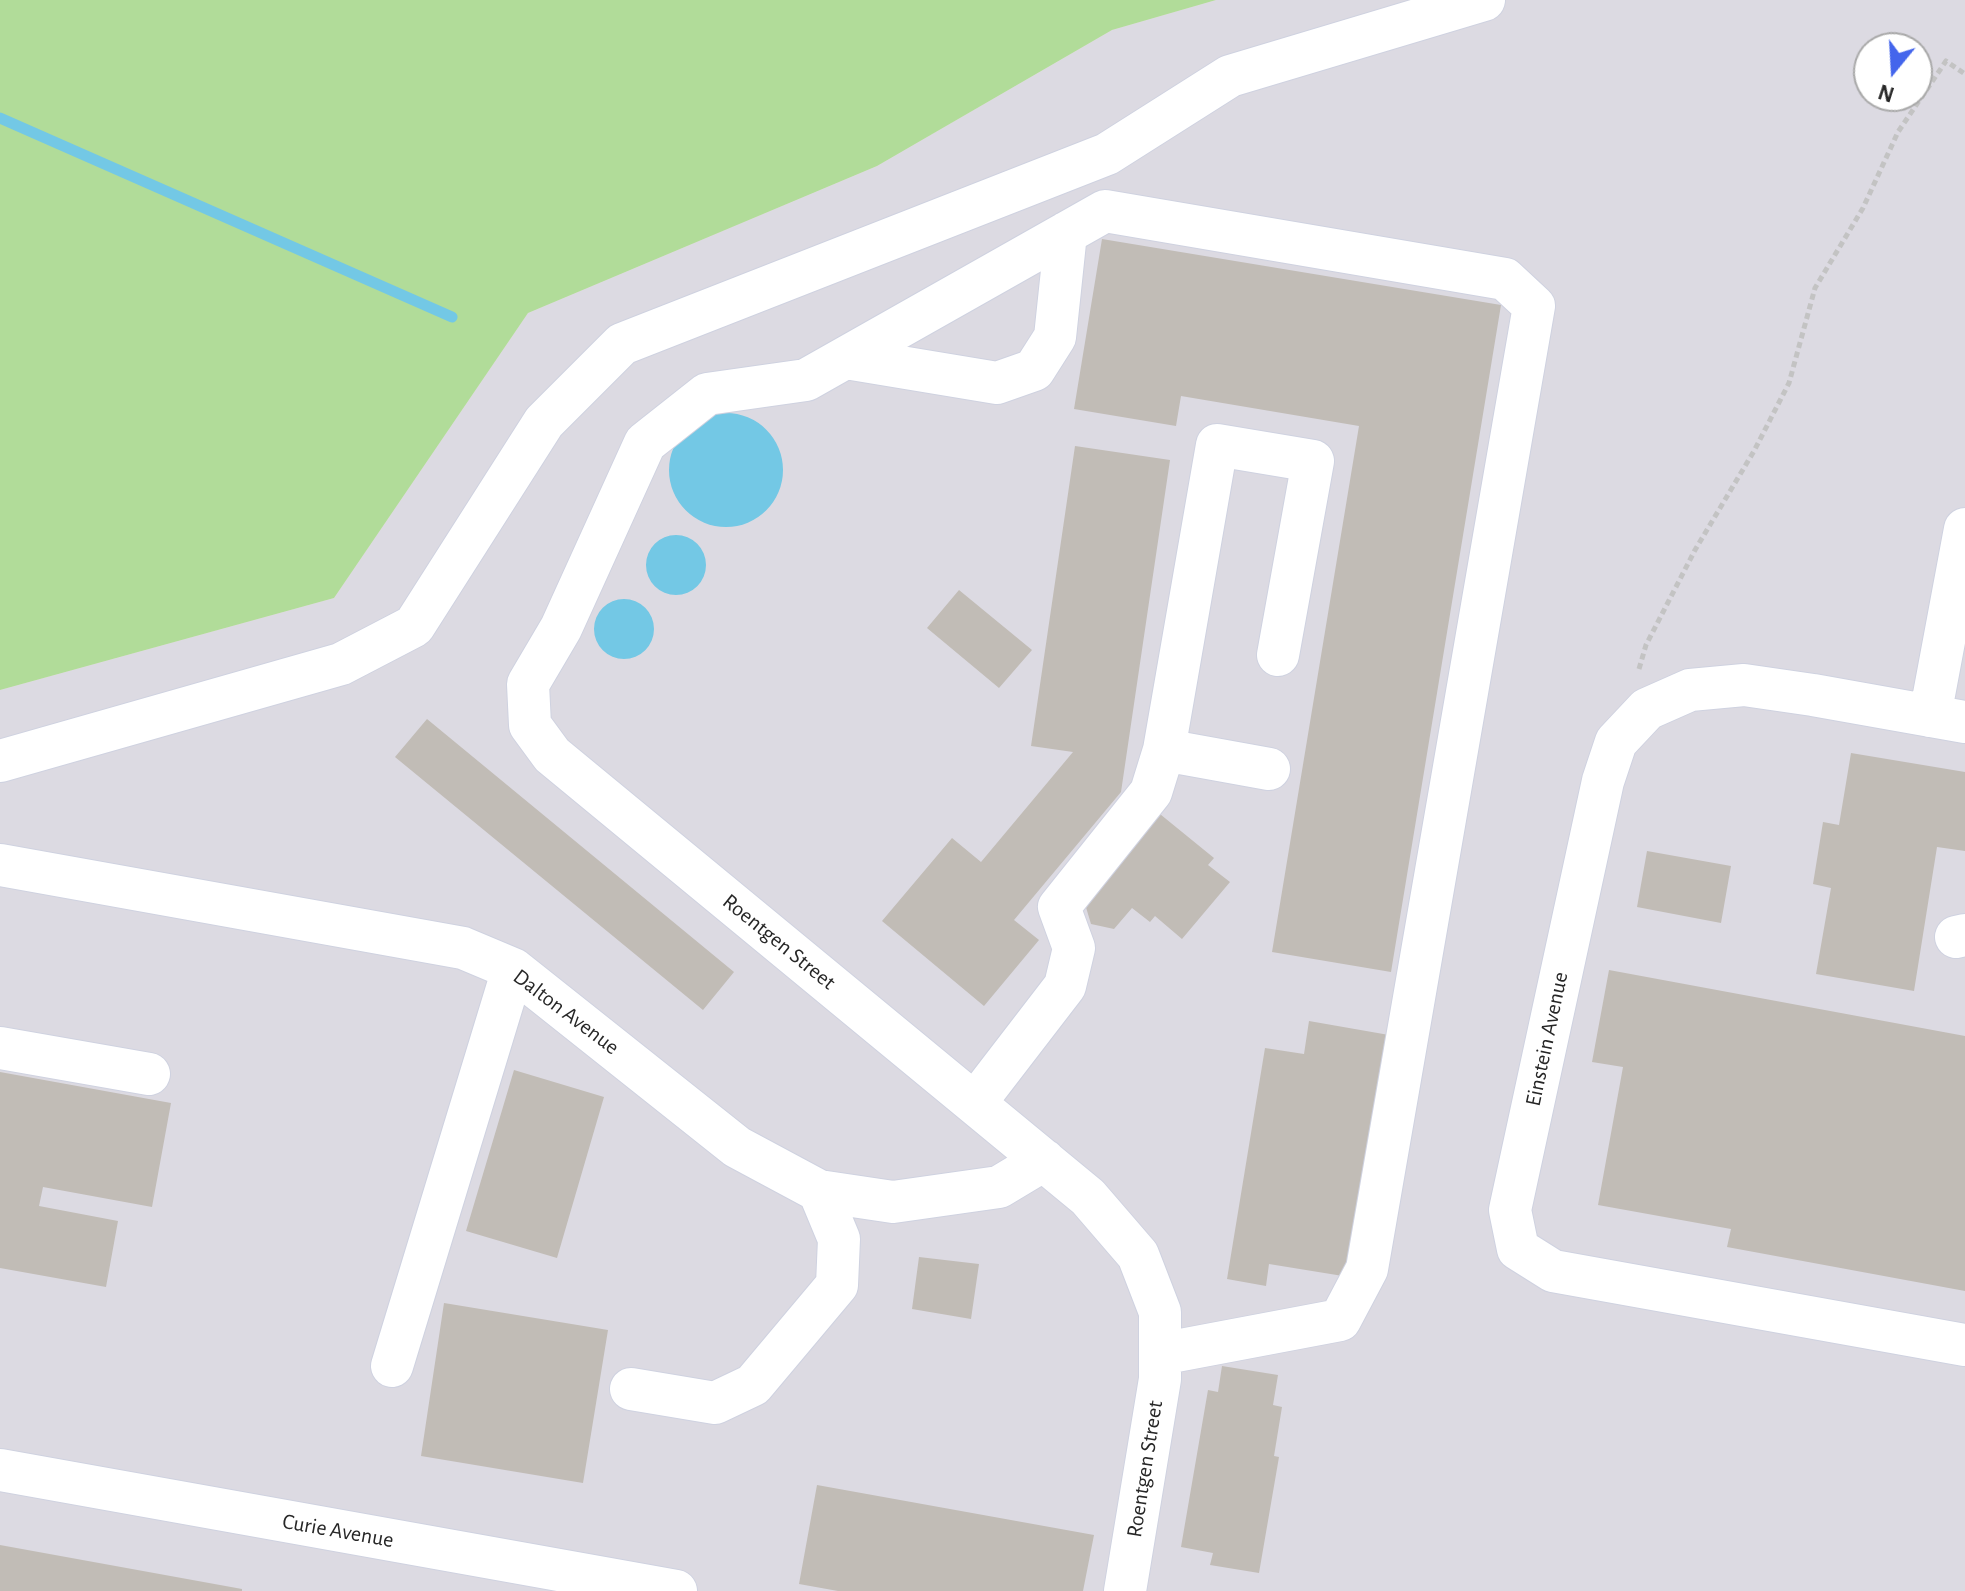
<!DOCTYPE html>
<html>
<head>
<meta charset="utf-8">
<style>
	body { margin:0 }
	#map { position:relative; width:1965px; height:1591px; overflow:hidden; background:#e9e2da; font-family:"Alegreya Sans",sans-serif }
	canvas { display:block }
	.north { position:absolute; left:1853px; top:32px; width:80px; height:80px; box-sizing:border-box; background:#fff; border:2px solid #a9a9a9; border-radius:50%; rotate:198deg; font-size:22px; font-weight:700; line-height:32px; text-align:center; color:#272727 }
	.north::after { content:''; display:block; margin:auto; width:28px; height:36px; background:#4365ec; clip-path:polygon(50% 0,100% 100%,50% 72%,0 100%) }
</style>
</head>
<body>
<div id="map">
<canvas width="1965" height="1591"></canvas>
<div class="north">N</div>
</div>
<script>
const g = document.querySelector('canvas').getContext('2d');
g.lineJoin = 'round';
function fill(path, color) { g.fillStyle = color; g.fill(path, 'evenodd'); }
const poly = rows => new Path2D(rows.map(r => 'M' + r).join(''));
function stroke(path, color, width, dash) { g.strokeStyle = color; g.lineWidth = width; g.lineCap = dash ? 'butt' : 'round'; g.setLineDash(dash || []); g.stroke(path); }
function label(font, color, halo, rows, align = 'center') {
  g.font = font + ' "Alegreya Sans",sans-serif'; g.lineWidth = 6; g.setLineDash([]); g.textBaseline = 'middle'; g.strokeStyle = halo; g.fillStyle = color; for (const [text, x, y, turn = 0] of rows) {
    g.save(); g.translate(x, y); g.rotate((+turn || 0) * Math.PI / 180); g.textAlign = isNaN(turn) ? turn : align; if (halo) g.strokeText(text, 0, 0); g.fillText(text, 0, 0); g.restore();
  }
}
const industrial = poly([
	[1216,0,1965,0,1965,1591,0,1591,0,690,334,598,528,313,877,166,1112,30],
	[1869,48,1917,48,1917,96,1869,96]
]);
const green = poly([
	[0,0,1216,0,1112,30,877,166,528,313,334,598,0,690]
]);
const water = poly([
	'669 470a57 57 0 1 1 114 0a57 57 0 1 1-114 0Z',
	'646 565a30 30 0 1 1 60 0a30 30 0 1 1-60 0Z',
	'594 629a30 30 0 1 1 60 0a30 30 0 1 1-60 0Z'
]);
const stream = poly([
	[0,118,452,317]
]);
const building = poly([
	[1102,239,1501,305,1391,972,1272,952,1359,426,1181,396,1176,426,1074,409],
	[1075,446,1170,460,1121,792,1014,920,1039,940,984,1006,882,921,952,838,981,862,1073,752,1031,746],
	[959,590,1032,650,999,688,927,628],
	[427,719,734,972,703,1010,395,757],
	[1851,753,1965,772,1965,851,1937,847,1914,991,1816,974,1831,888,1813,884,1823,822,1839,825],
	[1155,810,1214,858,1208,865,1230,882,1182,939,1155,916,1150,922,1132,908,1114,929,1091,924,1085,904],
	[1647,851,1731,866,1721,923,1637,907],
	[1609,970,1965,1036,1965,1291,1727,1247,1731,1229,1598,1205,1623,1067,1592,1062],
	[1309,1021,1389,1035,1349,1277,1269,1264,1266,1286,1227,1279,1265,1048,1304,1054],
	[514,1070,604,1097,557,1258,466,1231],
	[0,1072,171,1103,152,1207,43,1187,39,1206,118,1221,106,1287,0,1268],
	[919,1257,979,1264,971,1319,912,1309],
	[444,1303,608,1330,583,1483,421,1456],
	[1222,1366,1278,1375,1273,1405,1282,1407,1274,1456,1279,1457,1259,1573,1210,1565,1213,1553,1181,1547,1208,1390,1218,1392],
	[817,1485,1094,1535,1083,1591,838,1591,799,1584],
	[0,1545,242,1589,242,1591,0,1591]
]);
const path = poly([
	[1639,669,1646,645,1695,550,1754,451,1789,383,1815,288,1863,208,1898,132,1946,61,1965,74]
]);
const minor = poly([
	[846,358,997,383,1034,370,1055,337,1066,233],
	[1930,716,1965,529],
	[1965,722,1813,695,1744,685,1690,690,1647,709,1616,742,1603,781,1510,1210,1518,1249,1553,1271,1965,1345],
	[1164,750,1269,769],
	[0,761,341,664,414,626,544,422,622,344,1107,154,1230,76,1484,0],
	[0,865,463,948,513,969,737,1147,819,1191,893,1202,999,1187,1044,1160],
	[1956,937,1965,935],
	[0,1048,149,1074],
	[975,1103,1065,986,1074,948,1059,907,1151,792,1164,750,1217,445,1313,461,1278,655],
	[392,1366,513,969],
	[631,1389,715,1403,753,1385,837,1285,839,1239,819,1191],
	[0,1470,676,1591],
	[1125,1591,1160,1379,1160,1312,1138,1255,1088,1197,552,755,530,725,528,684,561,628,645,443,707,394,806,380,1105,211,1505,279,1534,306,1367,1269,1340,1320,1160,1354]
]);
const streetNames = [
	["Roentgen Street",779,942,39],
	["Dalton Avenue",566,1012,37],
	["Einstein Avenue",1547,1039,-78],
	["Roentgen Street",1145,1469,-81],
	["Curie Avenue",338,1531,10]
];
fill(industrial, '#dcdae2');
fill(green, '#b1dc99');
fill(water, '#73c8e5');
stroke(stream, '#73c8e5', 11);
fill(building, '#c1bcb6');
stroke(minor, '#cfd2e0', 44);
stroke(path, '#c3c3c3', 5, [6, 4]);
stroke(minor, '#fff', 42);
label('22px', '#272727', '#fff', streetNames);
</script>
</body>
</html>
